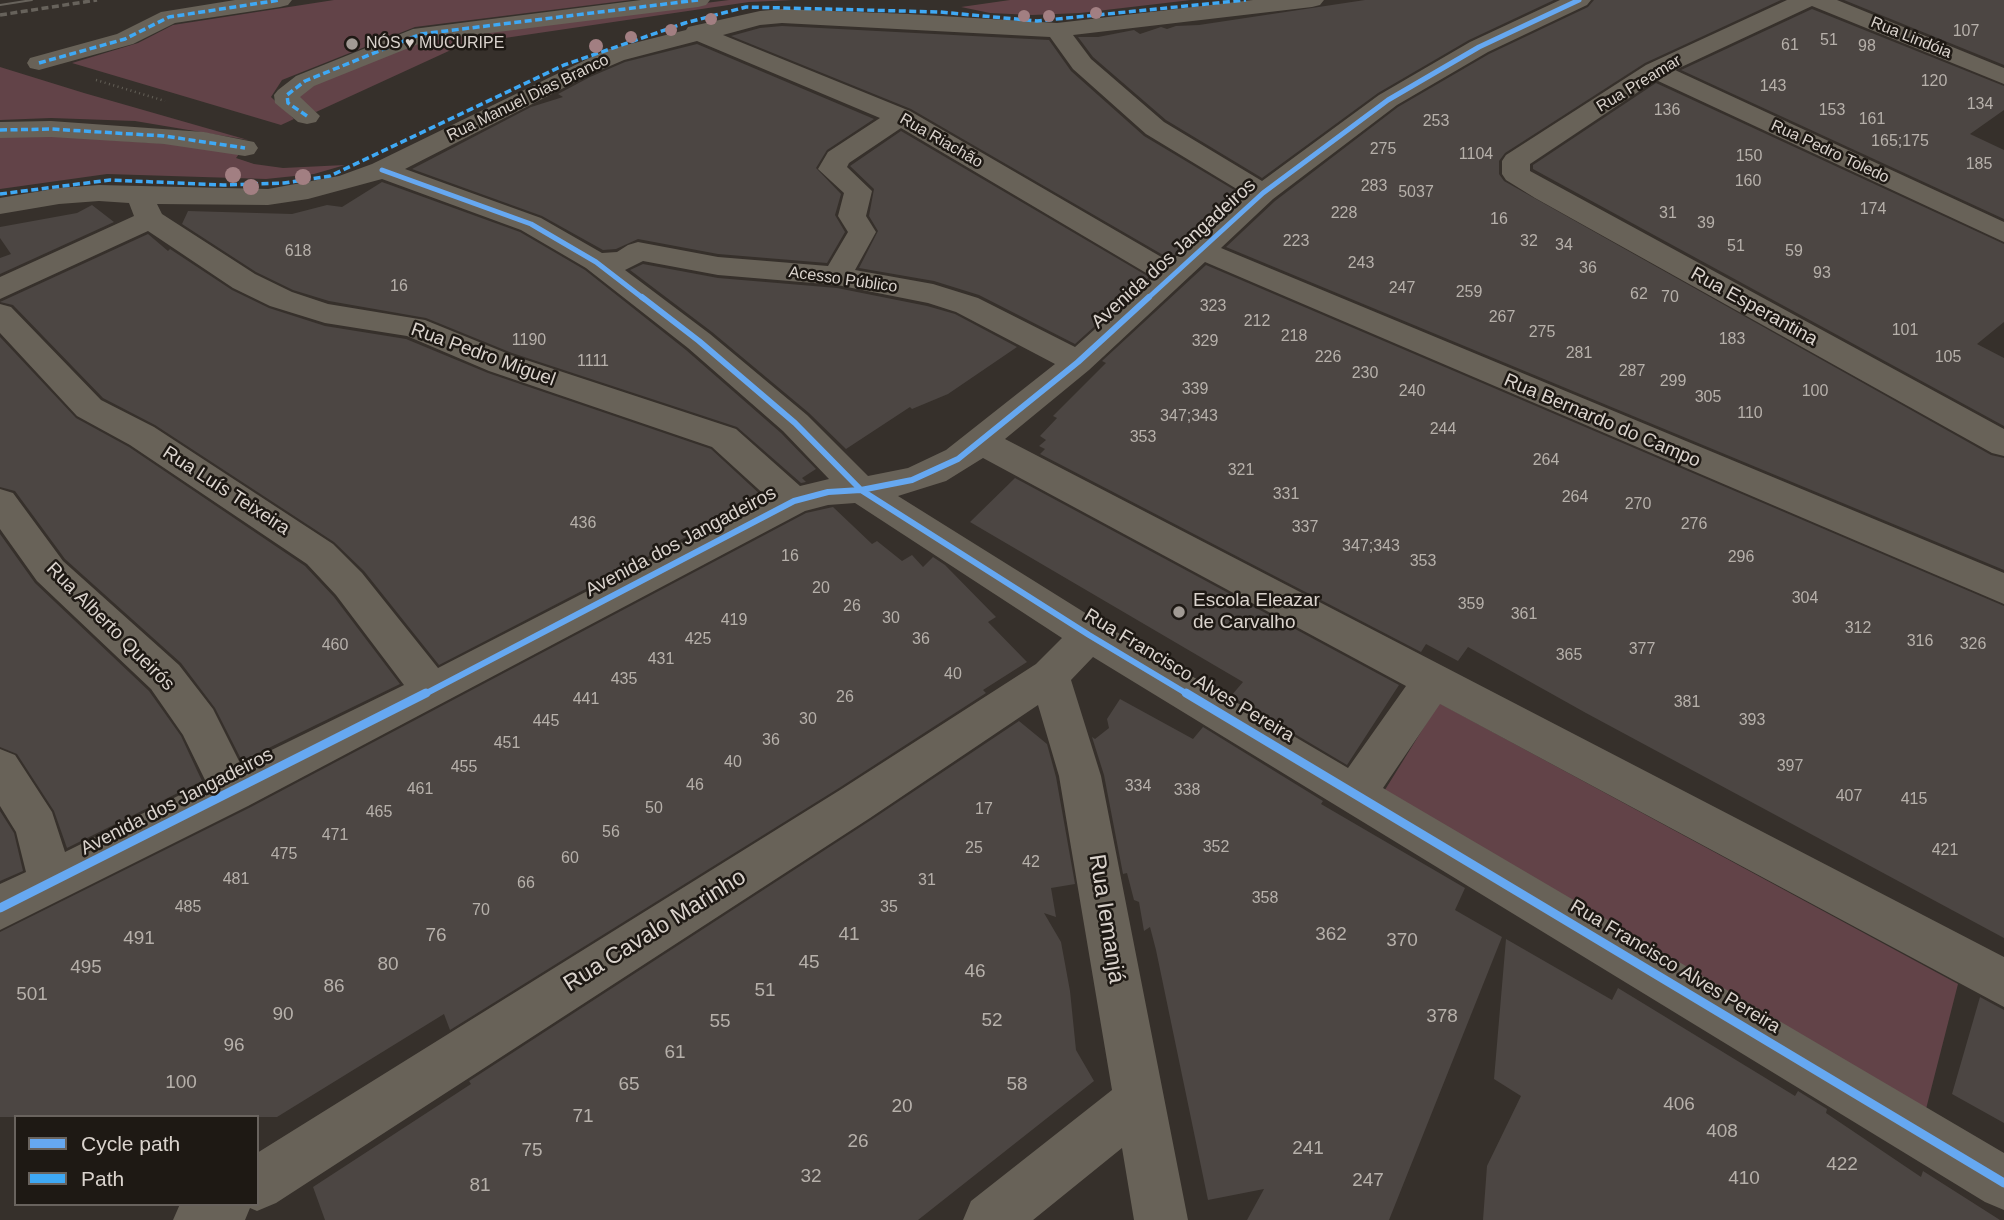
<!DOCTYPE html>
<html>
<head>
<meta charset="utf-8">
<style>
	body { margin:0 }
	#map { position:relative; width:2004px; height:1220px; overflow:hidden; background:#36302b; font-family:Arial,sans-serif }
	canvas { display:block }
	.legend { position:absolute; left:14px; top:1115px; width:245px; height:91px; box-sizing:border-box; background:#1e1914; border:2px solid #69635e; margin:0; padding:9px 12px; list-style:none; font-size:21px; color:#dad3cd }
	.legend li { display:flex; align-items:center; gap:14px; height:35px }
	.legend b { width:35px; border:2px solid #69635e }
</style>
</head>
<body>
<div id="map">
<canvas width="2004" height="1220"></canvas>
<ul class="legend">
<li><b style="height:9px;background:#66a8f1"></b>Cycle path</li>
<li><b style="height:9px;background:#3fa9f5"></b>Path</li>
</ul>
</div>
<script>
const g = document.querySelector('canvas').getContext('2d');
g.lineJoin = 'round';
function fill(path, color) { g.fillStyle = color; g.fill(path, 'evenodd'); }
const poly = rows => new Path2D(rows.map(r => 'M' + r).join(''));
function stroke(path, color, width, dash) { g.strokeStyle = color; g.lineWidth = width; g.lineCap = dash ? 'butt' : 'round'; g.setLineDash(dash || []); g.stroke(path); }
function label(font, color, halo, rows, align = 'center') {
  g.font = font + ' Arial,sans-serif'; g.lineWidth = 5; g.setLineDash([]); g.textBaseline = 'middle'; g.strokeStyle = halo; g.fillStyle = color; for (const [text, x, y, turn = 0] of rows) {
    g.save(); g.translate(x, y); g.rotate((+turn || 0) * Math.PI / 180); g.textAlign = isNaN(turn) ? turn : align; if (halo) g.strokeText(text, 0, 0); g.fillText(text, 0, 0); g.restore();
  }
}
const green = poly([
	[334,0,631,0,415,27,282,80,271,97,294,119,281,125,72,63,138,43,173,25],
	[729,0,794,0,749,2,464,44,316,112,297,101,300,94,316,82,422,39],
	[1010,0,1191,0,1080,13,1032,15,990,13,961,7],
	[0,67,84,93,248,140,135,121,51,118,0,120],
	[49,136,188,145,239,154,236,158,254,164,283,168,345,165,314,174,266,179,107,174,0,189,0,137],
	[1439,703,1958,984,1926,1109,1383,793]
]);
const building = poly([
	[1365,0,1554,0,1469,40,1378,93,1262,178,1166,120,1093,57,1078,37,1098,37,1134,30,1140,34,1161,27,1167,29,1176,26,1199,25],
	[1594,0,1781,0,1645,63,1505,153,1499,161,1499,174,1504,181,1991,455,2004,458,2004,570,1226,247,1275,201,1398,107,1489,54,1588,7],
	[1844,0,2004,0,2004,65],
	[1812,9,2004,86,2004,110,1970,134,2004,150,2004,219,1681,70],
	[782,26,1049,40,1071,71,1144,136,1241,194,1170,259,911,109,731,36,760,28],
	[697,44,874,119,827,150,816,168,841,194,835,215,845,232,827,263,718,254,638,239,616,249,603,250,542,216,412,169,531,107,563,97,558,94,590,77,625,62],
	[1656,83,2004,244,2004,322,1977,344,2004,358,2004,426,1533,169,1533,165],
	[901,131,1149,277,1075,344,979,295,934,281,859,268,878,231,869,216,874,189,850,166],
	[382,182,520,232,585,270,686,350,781,433,816,469,802,478,806,482,801,483,737,427,512,353,426,318,329,301,293,290,256,272,182,224,188,211,292,214,327,205,342,207],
	[92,205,114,222,0,274,0,258,11,254,0,238,0,227,77,213],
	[148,234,168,251,170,249,232,290,269,308,325,326,406,339,488,373,711,449,763,497,439,665,364,571,334,542,155,425,103,398,13,305,0,302],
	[643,264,718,278,837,288,927,306,955,314,1017,347,948,394,912,409,910,407,846,449,809,413,712,332,630,270],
	[1206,265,2004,606,2004,938,1586,713,1468,647,1458,661,1426,644,1421,652,1040,454,1045,449,1039,446,1046,440,1040,436,1057,418,1053,416,1106,363,1102,361],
	[0,337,76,418,129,447,305,566,334,597,400,684,242,761,215,708,181,663,65,559,15,491,0,487],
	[1015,478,1399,685,1347,765,1231,696,1243,682,970,522],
	[833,507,872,544,877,541,902,561,912,555,923,567,933,557,945,565,996,617,988,622,1027,662,983,690,986,693,839,788,450,1030,444,1014,277,1117,0,1117,0,932,249,808,806,513],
	[0,534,35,583,149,691,181,736,202,781,67,848,54,811,17,754,0,747],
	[1120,699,1193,739,1203,727,1323,801,1321,804,1465,888,1455,910,1502,937,1389,1220,1247,1220,1264,1189,1208,1200,1156,950,1150,927,1144,931,1139,902,1134,900,1127,873,1123,874,1104,775,1092,737,1095,739,1109,728,1107,719],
	[1019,721,1047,744,1056,777,1075,884,1051,888,1056,917,1044,913,1061,942,1070,991,1076,1050,1094,1081,918,1220,325,1220,313,1187,471,1084,469,1081,871,820],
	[0,811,14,833,23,871,0,881],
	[1506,939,1612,1000,1618,988,1795,1096,1798,1091,1827,1109,1826,1113,1921,1177,1923,1171,2000,1220,1483,1220,1487,1166,1521,1096,1494,1079],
	[1980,997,2004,1010,2004,1123,1952,1094]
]);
const path = poly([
	[96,80,165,101]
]);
const minor = poly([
	[235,0,292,0,288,5,280,7,175,23,133,44,39,70,30,68,27,63,30,58,117,34,161,12,235,0],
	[641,0,710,0,706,5,698,7,426,41,314,86,300,97,320,116,316,122,307,124,298,122,275,103,274,95,278,90,296,76,413,29,641,0],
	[1253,0,1324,0,1320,5,1312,7,1073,35,1091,59,1164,122,1262,181,1379,95,1470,42,1560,0,1591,0,1587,5,1488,52,1397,105,1273,199,1221,248,2004,573,2004,604,1205,262,1089,370,1005,439,2004,957,2004,1007,1440,704,1383,788,2004,1153,2004,1210,1985,1202,1093,657,1071,680,1101,776,1188,1220,1134,1220,1122,1148,1033,1220,963,1220,971,1201,1112,1090,1059,776,1038,705,870,818,276,1203,257,1211,250,1208,245,1220,173,1220,180,1204,257,1204,257,1153,840,790,1036,664,1062,638,855,503,828,505,805,511,248,806,0,930,0,884,26,872,16,832,0,806,0,749,15,755,52,812,65,852,206,782,183,735,151,689,37,581,0,529,0,489,13,493,63,561,179,665,213,709,241,765,404,685,336,595,307,564,130,445,77,416,0,333,0,304,11,307,101,400,154,427,333,544,362,573,438,668,768,498,712,447,489,371,407,336,325,323,270,306,233,288,148,231,0,299,0,277,134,216,129,203,99,201,59,204,0,214,0,198,59,188,99,185,268,189,339,176,372,164,606,50,686,30,688,27,760,11,782,9,908,14,1057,23,1253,0],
	[782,23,1050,37,1073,69,1146,134,1245,194,1170,262,910,111,723,35,760,25,782,23],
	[697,41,880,118,828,152,818,169,844,193,838,216,848,232,828,266,718,257,638,242,628,245,617,252,602,253,541,218,405,169,589,75,624,60,697,41],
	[901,128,1153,277,1075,347,978,298,933,284,855,270,876,232,866,216,872,191,847,167,849,163,901,128],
	[382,179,521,230,586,268,688,348,783,431,829,479,800,486,736,429,511,355,425,320,328,304,292,292,255,274,162,214,157,204,268,205,308,199,382,179],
	[643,261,718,275,837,285,928,303,956,312,1055,364,946,450,908,468,868,476,807,415,710,334,625,270,643,261],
	[983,458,1406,686,1348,768,1103,624,898,496,946,481,983,458],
	[1787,0,1837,0,2004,68,2004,84,1812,6,1675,70,2004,222,2004,242,1656,80,1530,164,1530,171,2004,429,2004,456,1992,453,1535,198,1506,180,1502,174,1502,161,1506,155,1646,65,1787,0],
	[51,121,204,132,254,142,258,148,254,154,245,156,164,144,51,137,0,138,0,122,51,121]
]);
const tram = poly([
	[0,5,32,0]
]);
const rail = poly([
	[0,15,97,0]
]);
const quiet = poly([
	[39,63,125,39,169,17,280,0],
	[307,116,288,103,287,95,305,81,421,34,698,0],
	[0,130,51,129,164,136,245,148],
	[0,194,110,180,223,185,284,183,330,176,564,65,685,23,746,7,940,12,1037,21,1246,0]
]);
const cyclewayFar2 = poly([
	[382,170,531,224,596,262,644,299],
	[1147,299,1263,193,1388,100,1479,47,1579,0]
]);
const cyclewayFar1 = poly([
	[642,297,699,341,795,423,861,490,1089,635,1189,695],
	[423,695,794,501,828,492,861,490,912,480,958,459,1078,362,1149,297]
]);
const cycleway = poly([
	[1186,693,2004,1183],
	[0,908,426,693]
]);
const trees = [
	[1096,13,6],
	[1024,16,6],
	[1049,16,6],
	[711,19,6],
	[671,30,6],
	[631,37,6],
	[596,46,7],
	[233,175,8],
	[303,177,8],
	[251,187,8]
];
const markers = [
	[352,44,7,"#a19a94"],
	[1179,612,7,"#a19a94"]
];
const numberNames = [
	["107",1966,32],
	["51",1829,41],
	["61",1790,46],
	["98",1867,47],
	["120",1934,82],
	["143",1773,87],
	["134",1980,105],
	["136",1667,111],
	["153",1832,111],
	["161",1872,120],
	["253",1436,122],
	["165;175",1900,142],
	["275",1383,150],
	["1104",1476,155],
	["150",1749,157],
	["185",1979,165],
	["160",1748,182],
	["283",1374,187],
	["5037",1416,193],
	["174",1873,210],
	["228",1344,214],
	["31",1668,214],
	["16",1499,220],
	["39",1706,224],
	["223",1296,242],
	["32",1529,242],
	["34",1564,246],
	["51",1736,247],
	["618",298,252],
	["59",1794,252],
	["243",1361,264],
	["36",1588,269],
	["93",1822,274],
	["16",399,287],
	["247",1402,289],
	["259",1469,293],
	["62",1639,295],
	["70",1670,298],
	["323",1213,307],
	["267",1502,318],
	["212",1257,322],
	["101",1905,331],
	["275",1542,333],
	["218",1294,337],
	["183",1732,340],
	["1190",529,341],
	["329",1205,342],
	["281",1579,354],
	["226",1328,358],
	["105",1948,358],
	["1111",593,362],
	["287",1632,372],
	["230",1365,374],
	["299",1673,382],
	["339",1195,390],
	["240",1412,392],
	["100",1815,392],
	["305",1708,398],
	["110",1750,414],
	["347;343",1189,417],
	["244",1443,430],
	["353",1143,438],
	["264",1546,461],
	["321",1241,471],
	["331",1286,495],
	["264",1575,498],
	["270",1638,505],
	["436",583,524],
	["276",1694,525],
	["337",1305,528],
	["347;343",1371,547],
	["16",790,557],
	["296",1741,558],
	["353",1423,562],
	["20",821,589],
	["304",1805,599],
	["359",1471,605],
	["26",852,607],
	["361",1524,615],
	["30",891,619],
	["419",734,621],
	["312",1858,629],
	["425",698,640],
	["36",921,640],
	["316",1920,642],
	["326",1973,645],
	["460",335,646],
	["377",1642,650],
	["365",1569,656],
	["431",661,660],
	["40",953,675],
	["435",624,680],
	["26",845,698],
	["441",586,700],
	["381",1687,703],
	["30",808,720],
	["393",1752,721],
	["445",546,722],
	["36",771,741],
	["451",507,744],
	["40",733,763],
	["397",1790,767],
	["455",464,768],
	["46",695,786],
	["334",1138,787],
	["461",420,790],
	["338",1187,791],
	["407",1849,797],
	["415",1914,800],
	["50",654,809],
	["17",984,810],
	["465",379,813],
	["56",611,833],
	["471",335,836],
	["352",1216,848],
	["25",974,849],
	["421",1945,851],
	["475",284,855],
	["60",570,859],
	["42",1031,863],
	["481",236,880],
	["31",927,881],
	["66",526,884],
	["358",1265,899],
	["485",188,908],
	["35",889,908],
	["70",481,911]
];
const farStreetnames = [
	["Rua Lindóia",1911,38,22],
	["Rua Preamar",1639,84,-31],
	["Rua Manuel Dias Branco",528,98,-26],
	["Rua Riachão",941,141,30],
	["Rua Pedro Toledo",1830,152,25],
	["Acesso Público",843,280,8]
];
const farPoinames = [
	["NÓS ♥ MUCURIPE",366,44]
];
const streetNames = [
	["Avenida dos Jangadeiros",1174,254,-42],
	["Rua Esperantina",1754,307,29],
	["Rua Pedro Miguel",483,355,20],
	["Rua Bernardo do Campo",1602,421,23],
	["Rua Luís Teixeira",226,491,33],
	["Avenida dos Jangadeiros",681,542,-28],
	["Rua Alberto Queirós",110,627,45],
	["Rua Francisco Alves Pereira",1189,676,31],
	["Avenida dos Jangadeiros",177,802,-27],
	["Rua Francisco Alves Pereira",1675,967,31]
];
const poiNames = [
	["Escola Eleazar",1193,601],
	["de Carvalho",1193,623]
];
const nearNumbernames = [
	["41",849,935],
	["362",1331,935],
	["76",436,936],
	["491",139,939],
	["370",1402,941],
	["45",809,963],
	["80",388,965],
	["495",86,968],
	["46",975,972],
	["86",334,987],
	["51",765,991],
	["501",32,995],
	["90",283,1015],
	["378",1442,1017],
	["52",992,1021],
	["55",720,1022],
	["96",234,1046],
	["61",675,1053],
	["100",181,1083],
	["65",629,1085],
	["58",1017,1085],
	["406",1679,1105],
	["20",902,1107],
	["71",583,1117],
	["408",1722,1132],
	["26",858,1142],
	["241",1308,1149],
	["75",532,1151],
	["422",1842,1165],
	["32",811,1177],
	["410",1744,1179],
	["247",1368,1181],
	["81",480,1186]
];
const nearStreetnames = [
	["Rua Iemanjá",1106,919,81],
	["Rua Cavalo Marinho",655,931,-32]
];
fill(green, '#624348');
fill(building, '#4c4643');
stroke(path, '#635f57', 2.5, [1, 3.5]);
fill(minor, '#686258');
stroke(tram, '#67625b', 2);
stroke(rail, '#67625b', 3.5, [7, 3.5]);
stroke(quiet, '#3fa9f5', 3.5, [7, 3.5]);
stroke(cyclewayFar2, '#66a8f1', 5);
stroke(cyclewayFar1, '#66a8f1', 6);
stroke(cycleway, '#66a8f1', 9);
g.fillStyle = '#a27f82';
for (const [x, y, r] of trees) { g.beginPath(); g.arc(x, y, r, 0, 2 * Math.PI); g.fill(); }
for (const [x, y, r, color] of markers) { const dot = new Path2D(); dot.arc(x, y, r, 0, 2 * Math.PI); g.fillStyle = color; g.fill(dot); stroke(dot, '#1e1914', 2.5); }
label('16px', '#b6b0aa', null, numberNames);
label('16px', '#dad3cd', '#1e1914', farStreetnames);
label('16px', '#dad3cd', '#1e1914', farPoinames, 'left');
label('19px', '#dad3cd', '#1e1914', streetNames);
label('19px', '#dad3cd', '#1e1914', poiNames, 'left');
label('19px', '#b6b0aa', null, nearNumbernames);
label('23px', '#dad3cd', '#1e1914', nearStreetnames);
</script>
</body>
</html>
